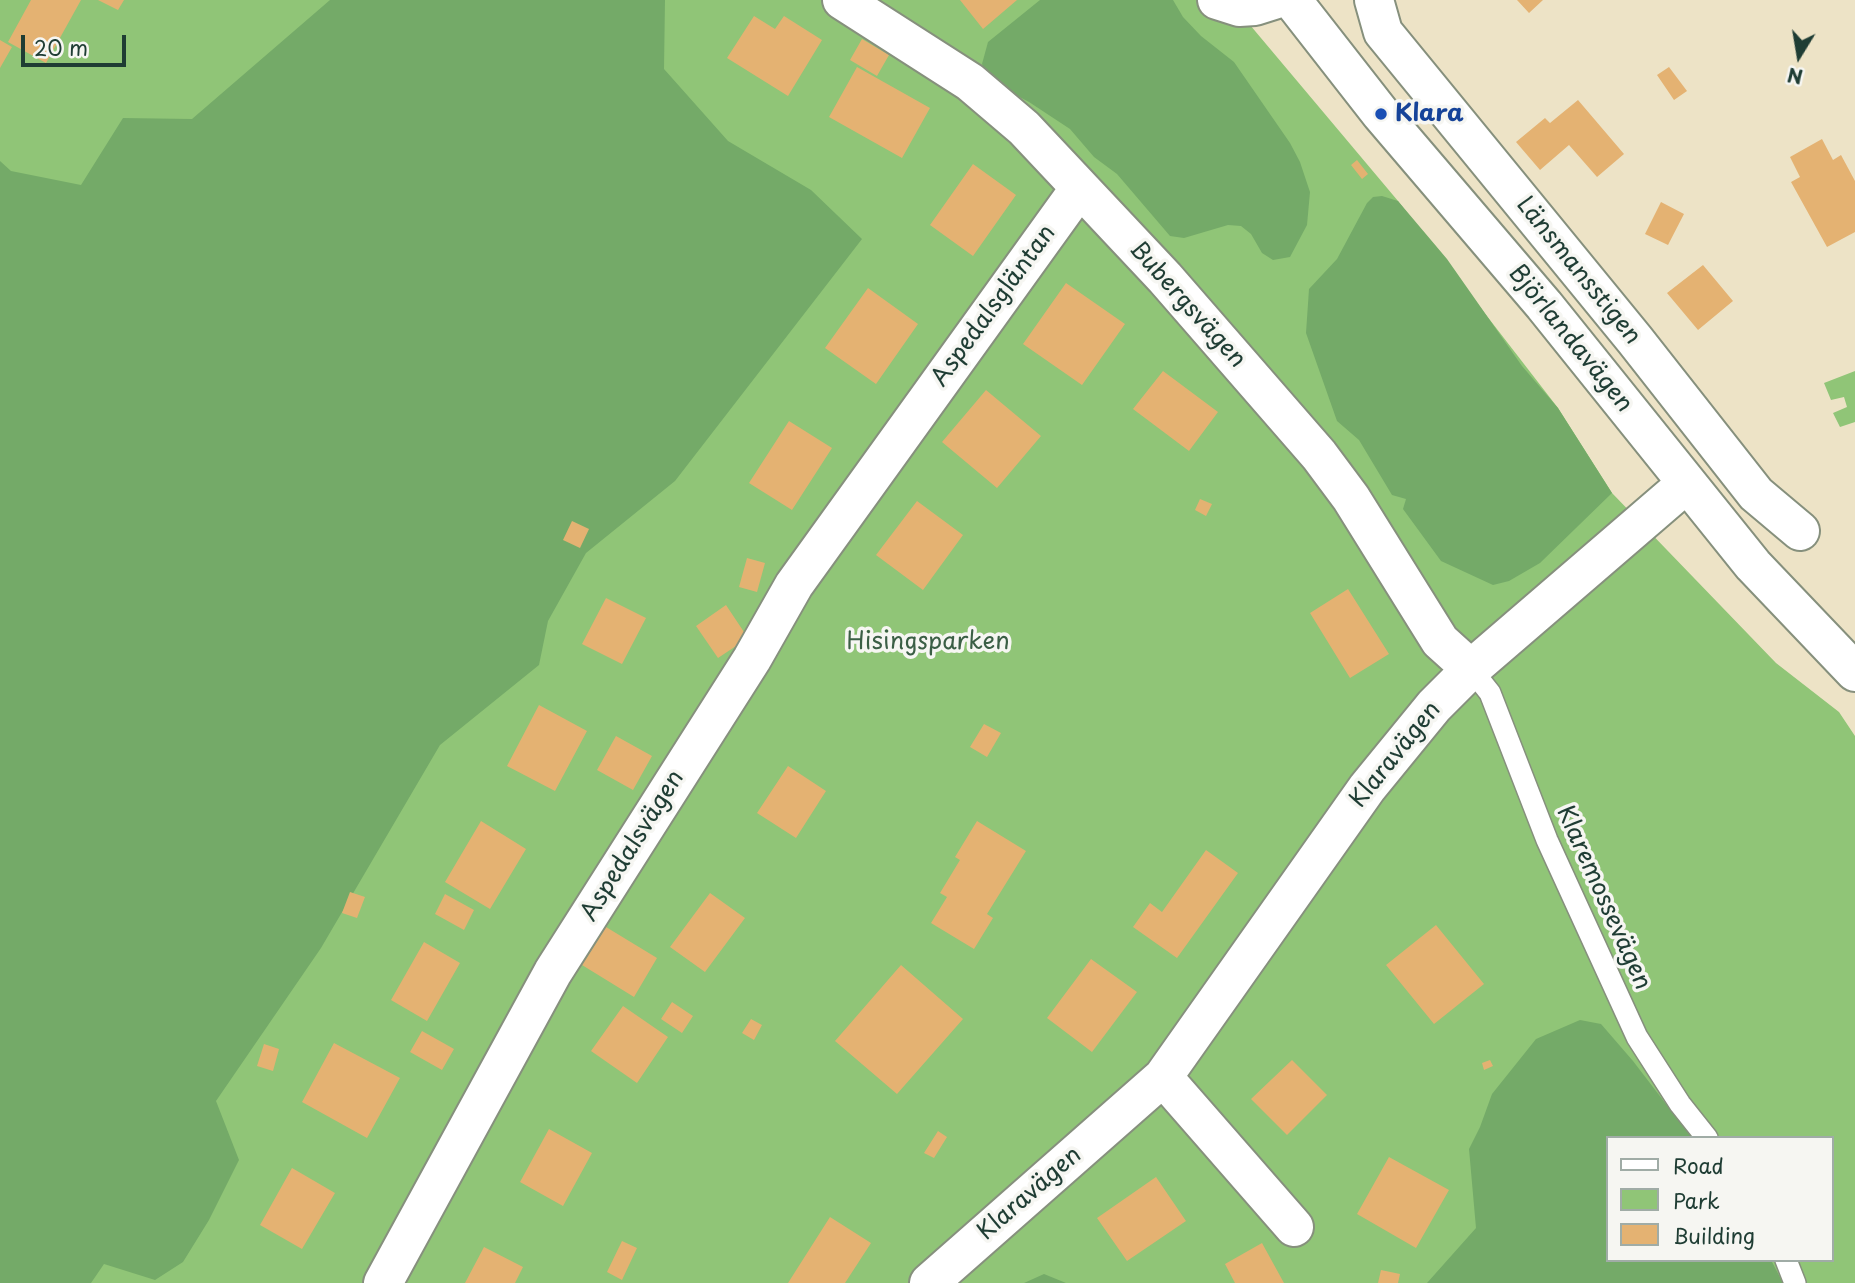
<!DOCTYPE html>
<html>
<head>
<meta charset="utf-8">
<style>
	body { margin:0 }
	#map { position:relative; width:1855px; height:1283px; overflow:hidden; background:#ede3c6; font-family:"Playpen Sans",sans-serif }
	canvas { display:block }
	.legend { position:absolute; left:1606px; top:1136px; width:228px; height:126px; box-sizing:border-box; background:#f6f6f2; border:2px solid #a0aca6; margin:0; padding:9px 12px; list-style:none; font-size:21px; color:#1f3d34 }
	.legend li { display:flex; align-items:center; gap:14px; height:35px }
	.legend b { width:35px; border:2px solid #a0aca6 }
	.north { position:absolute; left:1764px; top:21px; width:70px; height:70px; -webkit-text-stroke:5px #f6f6f2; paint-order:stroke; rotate:191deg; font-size:19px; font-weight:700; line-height:28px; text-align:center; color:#1f3d34 }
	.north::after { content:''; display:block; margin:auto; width:24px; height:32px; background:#1f3d34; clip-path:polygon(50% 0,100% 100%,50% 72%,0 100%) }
	.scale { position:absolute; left:21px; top:35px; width:105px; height:32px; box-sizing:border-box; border:4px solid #1f3d34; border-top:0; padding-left:9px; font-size:21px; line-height:24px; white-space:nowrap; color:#1f3d34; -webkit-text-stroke:5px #f6f6f2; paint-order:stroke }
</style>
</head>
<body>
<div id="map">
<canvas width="1855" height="1283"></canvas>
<ul class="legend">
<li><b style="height:9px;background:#fff"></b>Road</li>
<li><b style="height:19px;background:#90c577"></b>Park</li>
<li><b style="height:19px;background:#e4b272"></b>Building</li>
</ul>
<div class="north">N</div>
<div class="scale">20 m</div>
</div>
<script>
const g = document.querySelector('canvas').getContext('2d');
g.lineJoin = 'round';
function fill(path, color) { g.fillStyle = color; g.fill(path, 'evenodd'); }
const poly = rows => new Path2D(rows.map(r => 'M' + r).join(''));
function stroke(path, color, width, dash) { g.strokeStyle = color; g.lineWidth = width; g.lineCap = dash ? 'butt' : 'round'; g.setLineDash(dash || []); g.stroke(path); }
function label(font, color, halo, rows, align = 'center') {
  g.font = font + ' "Playpen Sans",sans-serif'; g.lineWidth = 7; g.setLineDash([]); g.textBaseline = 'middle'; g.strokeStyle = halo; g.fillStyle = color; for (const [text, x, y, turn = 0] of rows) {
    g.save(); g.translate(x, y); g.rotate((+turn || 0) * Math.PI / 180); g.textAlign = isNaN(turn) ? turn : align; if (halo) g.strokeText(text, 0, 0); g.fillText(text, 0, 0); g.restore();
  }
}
const green = poly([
	[0,0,1229,0,1398,201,1558,408,1612,493,1776,663,1839,712,1855,736,1855,1283,0,1283],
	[1608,1138,1832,1138,1832,1260,1608,1260],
	[1855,371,1855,422,1840,427,1833,413,1847,407,1844,397,1831,400,1824,383]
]);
const forest = poly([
	[330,0,665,0,664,69,728,141,811,190,862,239,675,481,586,553,548,621,539,665,440,745,321,948,216,1101,239,1160,209,1220,183,1262,155,1280,104,1264,91,1283,0,1283,0,161,11,171,81,185,123,118,192,119],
	[1040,0,1173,0,1183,17,1201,36,1234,62,1290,143,1300,162,1310,192,1307,225,1290,257,1273,260,1262,253,1251,234,1241,226,1228,225,1184,238,1170,236,1117,174,1094,157,1070,129,1029,102,999,86,989,76,982,64,988,42],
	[1382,196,1398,201,1447,259,1522,366,1558,408,1612,493,1540,563,1509,581,1493,585,1441,561,1403,509,1406,499,1392,495,1359,440,1337,421,1306,333,1309,289,1337,259,1367,203,1373,197],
	[1580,1020,1601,1024,1633,1061,1692,1138,1608,1138,1608,1260,1771,1260,1783,1283,1427,1283,1476,1228,1469,1149,1480,1127,1492,1094,1536,1039],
	[1044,1274,1066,1283,1024,1283]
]);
const building = poly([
	[31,0,81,0,46,63,8,42],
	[98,0,124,0,118,10],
	[960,0,1017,0,983,29],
	[1517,0,1543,0,1529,13],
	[754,16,775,29,784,16,822,40,788,96,727,58],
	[862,39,889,55,877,76,850,60],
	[0,40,12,47,0,68],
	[857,67,930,108,902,158,829,117],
	[1669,67,1687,91,1674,100,1657,75],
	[1578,100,1624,154,1597,177,1569,145,1540,170,1516,142,1545,118,1550,123],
	[1822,139,1833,160,1841,155,1855,181,1855,232,1827,247,1791,182,1800,177,1790,157],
	[1357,160,1368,174,1362,179,1351,165],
	[973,164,1016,195,973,256,930,225],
	[1661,202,1684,214,1668,245,1645,234],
	[1703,265,1733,301,1698,330,1667,293],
	[1066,283,1125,324,1082,385,1023,344],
	[868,288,918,324,876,384,825,348],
	[1163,371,1218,412,1189,451,1133,409],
	[986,390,1041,436,997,488,942,442],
	[789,421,832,448,792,510,749,483],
	[1200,499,1212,504,1206,516,1195,510],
	[917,501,963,535,923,590,876,555],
	[572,521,589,529,580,548,563,540],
	[747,558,765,563,757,592,739,587],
	[1348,589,1389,654,1350,678,1310,613],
	[606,598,646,618,622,664,582,644],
	[726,605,748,638,718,658,696,626],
	[539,705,587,731,555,791,507,766],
	[984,724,1001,733,987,757,970,747],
	[616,736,652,756,633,790,597,770],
	[788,766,826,791,796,838,757,813],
	[481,821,526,849,490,909,445,882],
	[977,821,1026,851,987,914,993,918,974,949,931,923,947,897,940,893,960,860,955,857],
	[1206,850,1238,873,1177,958,1133,927,1150,903,1162,912],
	[350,892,365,897,357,918,342,913],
	[710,893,745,918,705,972,670,947],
	[445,894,474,910,464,930,435,914],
	[1436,925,1484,984,1434,1024,1386,965],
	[606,927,657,958,634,997,582,965],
	[424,942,460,963,427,1021,391,1000],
	[1091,959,1137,992,1092,1052,1047,1018],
	[901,965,963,1019,897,1094,835,1041],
	[672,1002,693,1016,682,1033,661,1019],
	[623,1006,668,1037,637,1083,591,1051],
	[751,1019,762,1025,754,1040,742,1033],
	[422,1031,454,1049,442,1070,410,1052],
	[334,1043,400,1078,367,1138,302,1102],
	[264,1044,279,1049,273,1071,257,1066],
	[1292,1060,1327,1095,1287,1135,1251,1099],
	[1490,1060,1493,1066,1484,1070,1482,1063],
	[549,1129,592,1153,563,1206,520,1182],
	[938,1131,947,1137,934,1158,924,1153],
	[1389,1157,1449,1190,1416,1248,1357,1214],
	[292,1168,335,1193,302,1249,260,1225],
	[1156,1177,1186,1221,1127,1261,1097,1218],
	[830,1217,871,1243,845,1283,788,1283],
	[622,1241,637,1248,622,1280,607,1272],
	[1262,1243,1284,1283,1235,1283,1225,1264],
	[484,1247,523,1267,515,1283,465,1283],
	[1381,1270,1400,1274,1398,1283,1378,1283]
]);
const service = poly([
	[1471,669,1490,693,1547,840,1637,1037,1680,1104,1707,1138],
	[1786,1260,1795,1283]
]);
const minor = poly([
	[842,0,970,82,1024,128,1165,278,1319,455,1351,498,1440,641,1471,669],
	[1374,0,1383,32,1635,340,1756,494,1800,531],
	[1163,1077,1294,1227],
	[383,1283,553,972,752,659,794,585,1079,189],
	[929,1283,1163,1077,1367,788,1434,706,1471,669,1686,484]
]);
const tertiary = poly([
	[1217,0,1239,7,1255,6,1274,0],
	[1292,0,1381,114,1544,305,1753,565,1855,672]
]);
const markers = [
	[1381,114,7,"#1a4fb4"]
];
const transitNames = [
	["Klara",1395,114]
];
const streetNames = [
	["Länsmansstigen",1578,271,51],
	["Bubergsvägen",1187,305,48],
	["Aspedalsgläntan",994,306,-54],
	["Björlandavägen",1570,339,51],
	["Klaravägen",1396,755,-51],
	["Aspedalsvägen",633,846,-58],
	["Klaremossevägen",1603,898,66],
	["Klaravägen",1030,1194,-41]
];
const parkNames = [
	["Hisingsparken",928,642]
];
fill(green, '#90c577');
fill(forest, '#74aa68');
fill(building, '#e4b272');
stroke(service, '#86907d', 24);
stroke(minor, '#86907d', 42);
stroke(tertiary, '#86907d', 42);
stroke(service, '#fff', 21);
stroke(minor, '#fff', 38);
stroke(tertiary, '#fff', 38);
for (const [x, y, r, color] of markers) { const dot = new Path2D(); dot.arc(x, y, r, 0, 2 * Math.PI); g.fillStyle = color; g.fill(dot); stroke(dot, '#f6f6f2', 2.5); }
label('bold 24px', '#164399', '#f6f6f2', transitNames, 'left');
label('24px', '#1f3d34', '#f6f6f2', streetNames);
label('24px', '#3b5f45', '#f6f6f2', parkNames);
</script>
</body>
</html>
